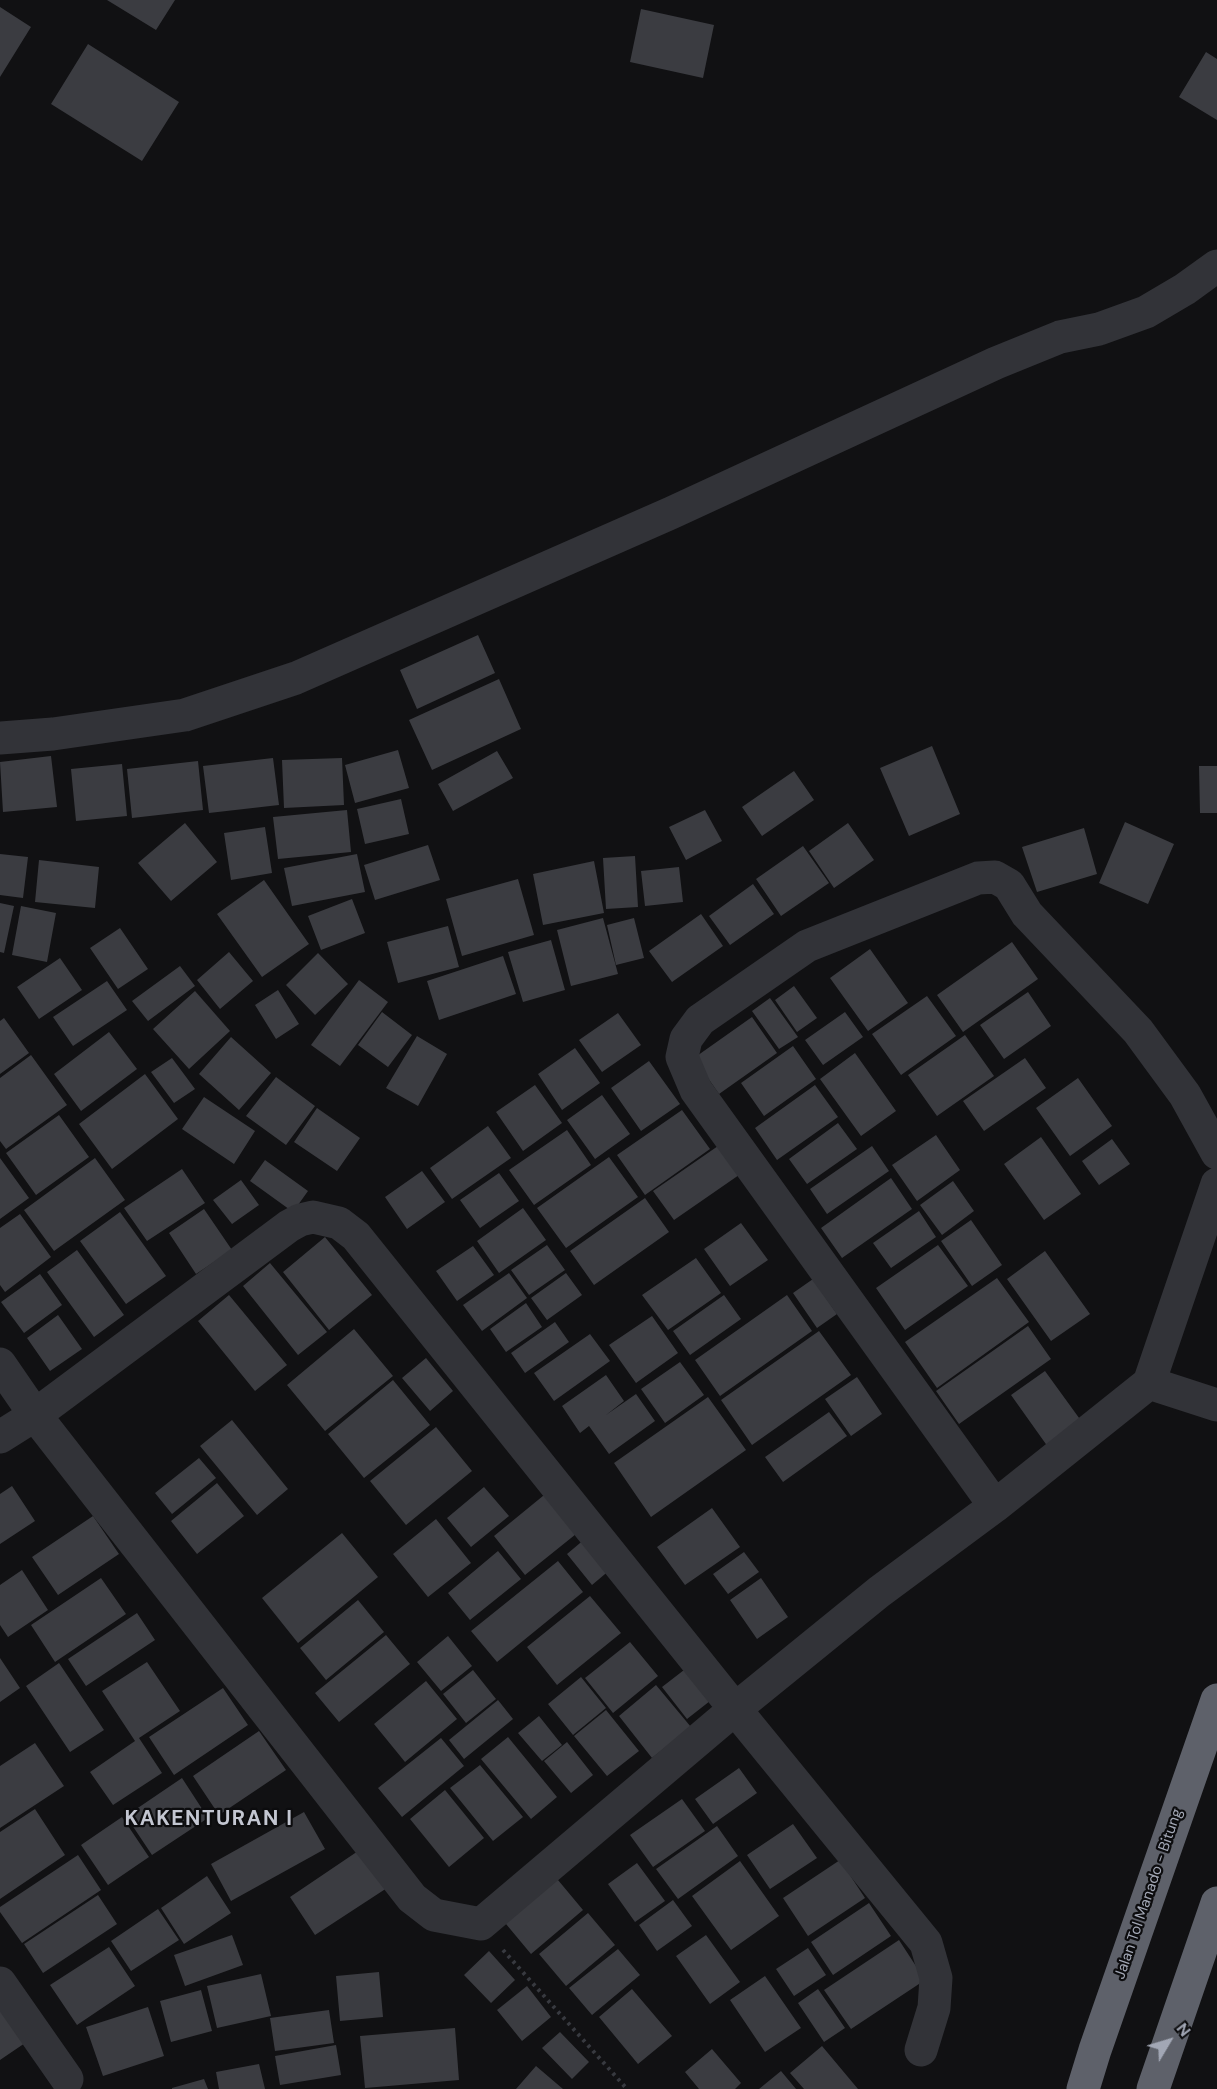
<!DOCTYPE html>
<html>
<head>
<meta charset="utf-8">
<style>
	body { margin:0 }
	#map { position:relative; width:1217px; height:2089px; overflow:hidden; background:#111113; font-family:"DM Sans",sans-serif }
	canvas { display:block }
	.north { position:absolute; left:1139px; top:2011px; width:60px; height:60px; -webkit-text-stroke:4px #0c0c0e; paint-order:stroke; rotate:52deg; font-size:16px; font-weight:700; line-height:24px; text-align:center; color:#a2a7b5 }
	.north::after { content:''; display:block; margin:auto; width:21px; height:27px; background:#a2a7b5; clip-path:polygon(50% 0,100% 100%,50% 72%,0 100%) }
</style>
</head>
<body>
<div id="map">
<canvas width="1217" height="2089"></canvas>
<div class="north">N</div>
</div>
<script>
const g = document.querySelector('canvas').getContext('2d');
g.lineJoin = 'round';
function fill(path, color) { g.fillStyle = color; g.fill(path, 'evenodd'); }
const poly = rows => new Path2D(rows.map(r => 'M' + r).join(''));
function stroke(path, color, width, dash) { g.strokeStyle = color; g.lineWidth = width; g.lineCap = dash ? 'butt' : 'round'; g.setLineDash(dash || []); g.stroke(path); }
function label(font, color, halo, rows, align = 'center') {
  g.font = font + ' "DM Sans",sans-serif'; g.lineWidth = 4.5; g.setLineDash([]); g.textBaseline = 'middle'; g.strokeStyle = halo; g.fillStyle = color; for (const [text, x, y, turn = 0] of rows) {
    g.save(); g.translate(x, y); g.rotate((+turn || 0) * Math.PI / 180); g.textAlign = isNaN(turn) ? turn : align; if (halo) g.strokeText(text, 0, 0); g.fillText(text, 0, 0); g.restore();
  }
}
const building = poly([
	[107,0,175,0,156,30],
	[0,7,31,27,0,77],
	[641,9,714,25,703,78,630,62],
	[88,44,179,102,142,161,51,104],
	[1206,52,1217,59,1217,120,1179,97],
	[478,635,495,673,417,709,400,670],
	[499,679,521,729,432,770,409,720],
	[932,746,960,814,909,836,880,768],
	[398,750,409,788,355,803,345,765],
	[497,751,513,778,453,811,438,784],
	[51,756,57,807,3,812,0,762],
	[273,758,279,805,209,813,203,766],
	[342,758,344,805,284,808,282,760],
	[198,761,203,810,132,818,127,769],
	[122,764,127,816,76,821,71,769],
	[1199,766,1217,766,1217,813,1200,813],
	[794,771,814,800,762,836,742,807],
	[401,799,409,834,365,844,357,809],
	[347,810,351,852,278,859,273,817],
	[705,810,722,841,686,860,669,827],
	[1125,822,1174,844,1148,904,1099,883],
	[185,823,217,862,171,901,138,863],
	[848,823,874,860,834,888,809,851],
	[265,827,272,873,231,880,224,833],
	[1084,828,1097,874,1037,892,1022,847],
	[428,845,440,880,375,900,364,865],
	[803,846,829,883,781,916,756,879],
	[0,854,28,857,23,898,0,895],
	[357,854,365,892,292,906,284,868],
	[635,856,638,907,606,909,603,858],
	[39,860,99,867,95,908,35,902],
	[594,861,604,913,543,925,533,874],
	[679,867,683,902,645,906,641,871],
	[518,879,534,935,462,956,446,899],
	[264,880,309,944,262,977,217,914],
	[753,884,774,914,730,945,709,916],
	[352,899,365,933,321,950,308,916],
	[0,903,14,906,4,953,0,952],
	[21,906,56,913,47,962,12,955],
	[701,914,723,946,672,982,649,951],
	[603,918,618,974,571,986,557,930],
	[634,918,644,958,616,965,607,925],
	[448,926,459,967,398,983,387,942],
	[120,928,148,969,118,989,90,948],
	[551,940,565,990,523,1002,508,952],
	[1012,942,1038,979,963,1032,937,995],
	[870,949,908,1003,868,1031,830,978],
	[229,952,253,981,220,1009,197,980],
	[318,953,348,984,315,1015,286,985],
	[503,956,516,994,439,1020,427,981],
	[60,958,82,990,39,1019,17,987],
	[180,966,195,986,148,1021,132,1001],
	[359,980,388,1002,340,1066,311,1045],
	[107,981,127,1010,73,1046,53,1017],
	[794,986,817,1018,797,1032,775,1000],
	[278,990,299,1024,276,1039,255,1005],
	[195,991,230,1031,189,1069,153,1029],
	[1028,992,1051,1026,1004,1059,980,1025],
	[927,996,956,1036,901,1075,872,1034],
	[770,998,798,1037,779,1049,752,1011],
	[382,1012,412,1035,388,1067,358,1045],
	[845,1012,863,1037,823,1065,805,1040],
	[618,1013,641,1045,602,1072,579,1040],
	[752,1017,777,1053,719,1094,694,1058],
	[4,1018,29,1053,0,1074,0,1021],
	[109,1032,137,1069,81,1111,54,1074],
	[965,1035,994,1076,937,1116,908,1075],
	[417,1036,447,1054,418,1106,386,1088],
	[231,1037,271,1073,239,1110,199,1074],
	[793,1046,816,1079,764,1116,741,1083],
	[575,1048,600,1083,562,1110,538,1074],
	[855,1053,896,1111,861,1136,820,1079],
	[31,1055,67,1105,6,1149,0,1141,0,1078],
	[172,1058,195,1089,174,1103,151,1072],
	[1025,1058,1046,1088,984,1131,963,1101],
	[649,1061,680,1104,641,1131,611,1088],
	[145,1074,178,1119,112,1169,79,1124],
	[276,1077,315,1106,286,1145,246,1116],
	[1078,1078,1112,1126,1070,1156,1036,1108],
	[535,1085,562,1123,523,1151,496,1112],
	[815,1085,838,1117,777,1160,755,1128],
	[602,1095,630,1134,595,1159,567,1120],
	[204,1097,255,1131,234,1164,182,1129],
	[317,1108,360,1138,337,1171,294,1142],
	[682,1110,710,1149,645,1195,617,1155],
	[59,1115,89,1157,36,1195,6,1153],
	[838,1123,857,1149,807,1184,789,1159],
	[488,1126,511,1158,452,1199,430,1168],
	[567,1130,591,1165,534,1205,509,1170],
	[936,1135,960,1170,917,1201,892,1165],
	[1041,1137,1081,1194,1044,1220,1004,1164],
	[1112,1139,1130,1164,1099,1185,1082,1161],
	[718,1146,739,1175,674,1220,653,1191],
	[872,1146,889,1171,827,1214,810,1189],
	[609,1157,638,1197,566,1248,537,1208],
	[0,1158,29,1198,0,1219],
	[95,1158,125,1200,54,1251,24,1210],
	[265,1160,308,1191,293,1212,250,1181],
	[182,1169,205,1203,147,1241,124,1208],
	[422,1171,445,1202,407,1229,385,1197],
	[499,1173,519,1201,480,1228,460,1200],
	[891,1178,912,1209,842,1258,821,1228],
	[241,1180,259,1205,232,1224,213,1200],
	[953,1181,974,1211,942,1235,920,1205],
	[645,1198,669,1232,594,1285,570,1251],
	[523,1208,546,1240,499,1273,477,1241],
	[204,1209,232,1250,196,1274,169,1233],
	[919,1211,936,1237,891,1268,873,1243],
	[120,1212,166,1276,126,1304,80,1241],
	[20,1214,51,1257,5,1292,0,1285,0,1228],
	[971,1220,1002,1265,972,1286,941,1241],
	[741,1223,768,1260,730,1286,704,1249],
	[325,1237,372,1295,329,1330,283,1272],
	[547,1245,565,1270,529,1295,511,1270],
	[938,1245,968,1286,905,1330,876,1288],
	[473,1246,494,1275,457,1301,436,1271],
	[77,1250,124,1315,94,1337,47,1272],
	[1045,1251,1090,1314,1051,1341,1007,1279],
	[696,1258,721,1293,668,1330,642,1295],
	[270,1263,327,1332,298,1355,243,1286],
	[509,1273,527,1298,482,1331,463,1305],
	[566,1273,582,1295,547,1320,531,1298],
	[40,1274,62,1305,24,1333,1,1302],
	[997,1278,1029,1322,937,1388,905,1342],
	[813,1279,837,1314,817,1328,793,1293],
	[229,1295,287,1365,255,1391,198,1321],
	[724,1295,741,1319,690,1355,673,1331],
	[787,1295,812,1331,720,1396,695,1360],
	[526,1303,542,1327,506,1352,490,1329],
	[58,1315,82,1349,50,1371,27,1338],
	[652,1316,678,1353,636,1383,609,1345],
	[555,1322,569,1342,525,1373,511,1353],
	[1028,1326,1051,1359,959,1424,936,1391],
	[354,1329,393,1376,325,1431,287,1385],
	[819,1331,851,1375,752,1445,721,1400],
	[590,1334,610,1361,554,1401,534,1373],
	[426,1358,453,1391,430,1411,402,1378],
	[680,1362,704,1395,665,1423,641,1389],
	[1045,1371,1082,1422,1048,1447,1011,1395],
	[606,1375,624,1401,606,1415,636,1394,655,1421,609,1454,589,1426,580,1433,562,1406],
	[857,1377,882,1414,851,1436,825,1399],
	[393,1380,430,1425,364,1478,328,1434],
	[708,1397,746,1450,651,1517,614,1463],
	[829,1412,847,1436,783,1482,765,1457],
	[232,1420,288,1489,257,1515,200,1446],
	[436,1427,472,1471,406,1525,370,1481],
	[199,1458,216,1478,172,1514,155,1493],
	[217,1483,244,1516,197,1554,171,1521],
	[12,1486,35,1521,0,1544,0,1494],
	[484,1487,509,1516,471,1547,447,1518],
	[549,1491,581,1530,525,1575,494,1536],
	[712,1508,740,1547,685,1585,657,1547],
	[93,1516,119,1554,58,1595,32,1557],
	[436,1519,471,1563,428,1597,393,1554],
	[342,1533,378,1577,298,1643,262,1598],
	[586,1538,611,1569,592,1585,567,1554],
	[498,1551,521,1579,470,1620,448,1593],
	[744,1552,759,1572,728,1594,713,1574],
	[558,1561,583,1592,497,1662,471,1631],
	[22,1570,48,1610,8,1637,0,1625,0,1585],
	[101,1578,126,1614,55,1662,31,1625],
	[761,1578,788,1617,757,1639,730,1600],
	[590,1596,621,1633,557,1685,527,1647],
	[358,1600,384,1632,326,1680,300,1648],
	[137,1613,155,1640,86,1686,68,1659],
	[386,1635,410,1664,339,1722,315,1693],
	[448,1636,472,1666,441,1691,417,1662],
	[630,1642,658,1676,613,1713,585,1678],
	[0,1658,20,1688,0,1702],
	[147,1662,180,1711,139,1738,162,1773,113,1805,90,1772,135,1741,102,1691],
	[59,1663,104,1730,70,1752,26,1686],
	[473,1670,496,1699,466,1723,443,1694],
	[684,1670,710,1701,687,1719,662,1687],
	[581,1677,606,1708,573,1735,548,1704],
	[426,1681,457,1719,405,1762,374,1724],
	[656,1685,691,1727,652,1758,619,1716],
	[223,1688,248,1725,174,1775,149,1737],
	[498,1700,513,1719,464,1759,449,1740],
	[606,1710,639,1751,607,1776,574,1736],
	[539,1716,562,1745,542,1761,518,1733],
	[259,1731,286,1770,219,1815,193,1776],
	[508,1737,557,1797,531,1819,481,1759],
	[441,1738,464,1766,402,1817,378,1788],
	[567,1742,593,1775,571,1793,544,1761],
	[35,1743,64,1786,0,1828,0,1766],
	[480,1765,523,1817,493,1841,450,1788],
	[739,1768,757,1793,713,1824,695,1799],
	[182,1778,208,1818,152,1855,126,1816],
	[445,1790,484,1838,449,1867,410,1819],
	[682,1799,705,1831,653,1867,630,1835],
	[35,1809,65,1855,0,1899,0,1832],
	[304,1812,325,1849,231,1901,211,1864],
	[122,1817,149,1857,108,1885,81,1845],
	[793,1824,817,1858,770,1889,747,1855],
	[717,1826,738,1856,678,1899,656,1869],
	[364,1847,390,1886,315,1935,290,1897],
	[78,1855,101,1890,22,1943,0,1912,0,1907],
	[840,1860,865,1898,808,1936,783,1898],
	[740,1861,779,1916,731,1950,692,1896],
	[637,1863,665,1901,635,1922,608,1884],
	[553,1874,583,1910,531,1954,501,1918],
	[207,1876,231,1913,184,1944,161,1908],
	[98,1895,117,1924,43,1973,24,1944],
	[673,1900,692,1926,657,1951,639,1925],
	[869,1903,891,1936,833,1975,811,1942],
	[158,1909,179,1940,131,1971,111,1941],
	[588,1913,615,1945,566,1986,539,1954],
	[232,1935,243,1965,185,1986,174,1955],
	[706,1935,740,1982,710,2004,676,1956],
	[899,1940,925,1980,851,2029,824,1990],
	[109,1947,135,1986,77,2025,50,1985],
	[808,1948,826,1975,794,1996,776,1969],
	[618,1949,640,1975,592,2015,569,1988],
	[489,1951,515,1980,491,2003,464,1975],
	[379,1972,383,2017,340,2021,336,1976],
	[261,1974,271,2016,217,2028,207,1986],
	[765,1976,801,2028,765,2052,730,2000],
	[527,1986,551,2017,522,2041,497,2010],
	[632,1989,672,2036,638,2064,599,2017],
	[818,1989,845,2028,824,2042,798,2003],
	[201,1990,212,2031,171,2042,160,2001],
	[148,2007,164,2056,103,2076,86,2027],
	[0,2008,28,2041,0,2060],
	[329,2010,334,2043,275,2051,270,2018],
	[455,2028,459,2080,365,2088,360,2036],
	[560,2032,589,2062,572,2079,542,2048],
	[336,2045,341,2075,280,2085,275,2056],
	[822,2046,858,2089,804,2089,790,2073],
	[712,2049,741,2083,735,2089,699,2089,685,2072],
	[259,2064,265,2089,219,2089,216,2072],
	[536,2066,563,2089,516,2089],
	[781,2071,796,2089,759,2089],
	[204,2079,208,2089,172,2089,172,2088]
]);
const path = poly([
	[503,1950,627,2089]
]);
const minor = poly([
	[0,738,53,734,185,715,296,678,671,513,996,363,1060,337,1099,329,1146,312,1185,289,1217,266],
	[0,1364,35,1415,412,1898,434,1915,481,1924,735,1709,879,1592,995,1506,1149,1383,1217,1405],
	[1149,1383,1217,1184],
	[0,1437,35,1415,289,1226,300,1220,313,1217,339,1223,356,1236,735,1709,926,1943,936,1978,934,2008,921,2050],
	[995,1506,696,1090,682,1057,686,1039,700,1020,807,946,978,878,995,877,1009,885,1027,914,1138,1031,1185,1095,1217,1153],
	[0,1983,67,2079]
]);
const highway = poly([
	[1083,2089,1095,2050,1217,1700],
	[1153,2089,1217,1903]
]);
const streetNames = [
	["Jalan Tol Manado - Bitung",1149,1894,-71]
];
const districtNames = [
	["KAKENTURAN I",209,1819]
];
fill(building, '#3b3c41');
stroke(path, '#383a40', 4, [3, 4.5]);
stroke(minor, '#323338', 33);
stroke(highway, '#5e616a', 33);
label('15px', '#a2a7b5', '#0c0c0e', streetNames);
g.letterSpacing = '1.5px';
label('bold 21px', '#c3c6d1', '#0c0c0e', districtNames);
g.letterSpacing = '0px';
</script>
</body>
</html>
